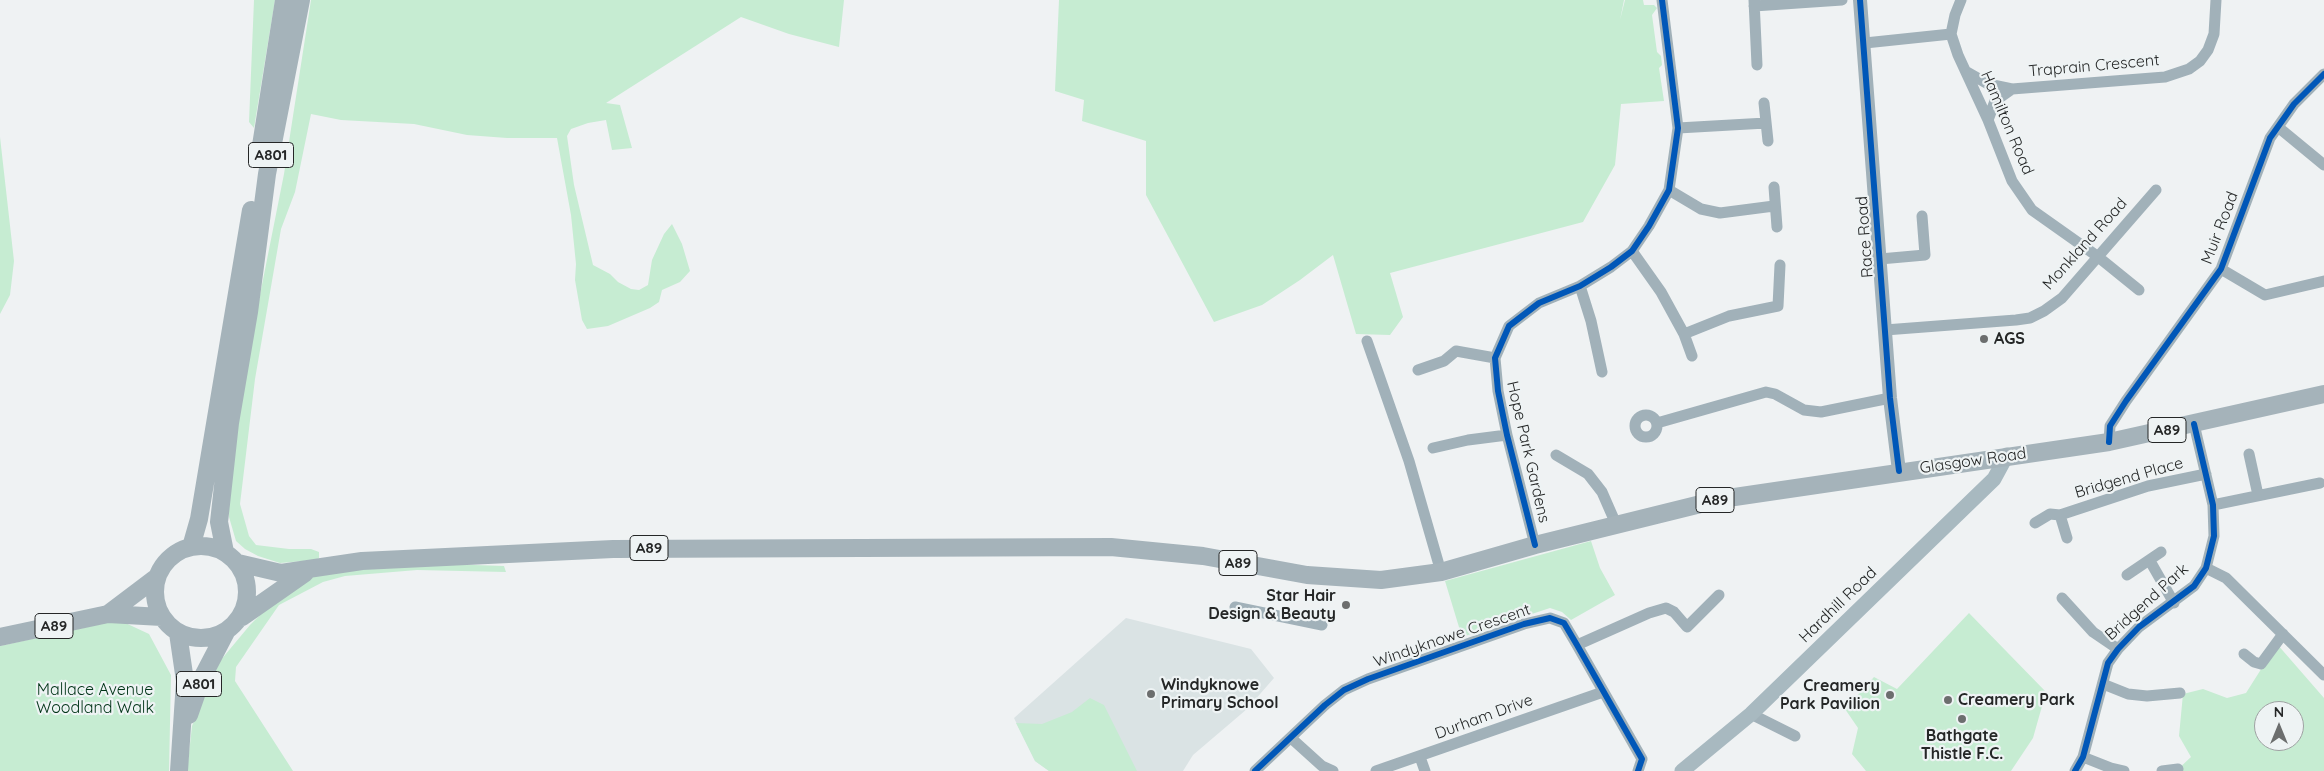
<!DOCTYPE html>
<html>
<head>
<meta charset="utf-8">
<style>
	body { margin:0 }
	#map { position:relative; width:2324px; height:771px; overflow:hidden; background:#eff2f3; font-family:Quicksand,sans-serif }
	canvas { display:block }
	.north { position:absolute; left:2254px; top:701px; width:50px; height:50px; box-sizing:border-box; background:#eef3f4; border:1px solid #9ea1a2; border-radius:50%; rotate:0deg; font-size:14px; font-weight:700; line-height:20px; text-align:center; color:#252727 }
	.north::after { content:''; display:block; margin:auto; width:18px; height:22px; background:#6c6e6e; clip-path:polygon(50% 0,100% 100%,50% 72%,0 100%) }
</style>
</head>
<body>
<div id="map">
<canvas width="2324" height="771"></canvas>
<div class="north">N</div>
</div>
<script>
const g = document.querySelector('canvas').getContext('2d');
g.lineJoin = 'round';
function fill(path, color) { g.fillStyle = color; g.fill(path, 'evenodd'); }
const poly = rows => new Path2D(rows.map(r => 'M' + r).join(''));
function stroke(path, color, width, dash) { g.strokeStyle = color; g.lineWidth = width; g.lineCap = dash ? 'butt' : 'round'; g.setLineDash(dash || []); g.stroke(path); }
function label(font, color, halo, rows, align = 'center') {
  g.font = font + ' Quicksand,sans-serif'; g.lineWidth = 4.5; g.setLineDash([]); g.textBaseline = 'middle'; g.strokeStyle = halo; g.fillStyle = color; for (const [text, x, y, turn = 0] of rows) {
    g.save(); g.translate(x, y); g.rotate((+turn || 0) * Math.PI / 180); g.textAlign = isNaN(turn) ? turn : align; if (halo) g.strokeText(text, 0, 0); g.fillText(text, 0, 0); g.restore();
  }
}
const built = poly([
	[1126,618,1251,649,1274,678,1247,709,1193,755,1183,771,1049,771,1035,761,1014,718]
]);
const green = poly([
	[254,0,275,0,254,128,249,122],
	[311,0,844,0,839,47,789,34,741,17,606,103,620,105,632,148,612,150,606,120,588,123,571,129,567,136,574,185,593,265,610,274,618,282,631,289,639,290,648,285,652,260,664,234,672,224,682,244,690,271,680,282,662,290,659,302,650,308,608,326,587,329,582,320,575,280,576,264,571,215,557,138,507,138,467,135,414,124,341,120,311,114,295,192,281,229,255,379,240,504,249,536,256,545,289,549,311,549,319,552,319,558,315,560,280,563,258,556,245,549,236,541,229,517,228,488,251,340,284,174],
	[1059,0,1624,0,1620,20,1625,0,1643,0,1644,5,1654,5,1657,8,1652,15,1657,52,1661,56,1662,65,1659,68,1664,101,1621,104,1615,165,1583,222,1390,273,1403,317,1390,335,1356,334,1333,255,1300,280,1262,305,1214,322,1146,195,1146,141,1082,121,1084,100,1055,91],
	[0,137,14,261,10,295,0,314],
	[1591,541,1600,568,1615,595,1571,620,1562,612,1550,608,1462,637,1445,581],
	[444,564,504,566,506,572,417,570,345,576,323,582,279,605,236,667,235,681,293,771,187,771,192,726,220,661,250,625,284,591,307,576,336,570],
	[1969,613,2046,692,2033,738,2011,771,1866,771,1852,754,1858,728,1845,709,1874,677,1897,689],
	[119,620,149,634,171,675,169,771,0,771,0,646],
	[2277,644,2324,698,2324,771,2176,771,2191,757,2179,736,2183,694,2203,689,2227,698,2246,693],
	[2264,711,2294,711,2294,741,2264,741],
	[1090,698,1104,705,1137,771,1049,771,1035,761,1016,723,1042,724,1072,712]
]);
const minor = poly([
	[1754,0,1757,65],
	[1961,0,1955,15,1951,34,1958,55,1988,120,2012,181,2032,210,2097,256,2139,290],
	[1754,6,1842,0],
	[1865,43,1951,34],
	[1967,72,1988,84,2012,89,2165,77,2189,69,2200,61,2208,50,2214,34,2216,0],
	[1764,103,1768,141],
	[1988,120,1995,101,2012,89],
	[2278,127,2324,165],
	[1678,128,1766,123],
	[1774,187,1777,227],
	[1669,190,1701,209,1720,213,1774,206],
	[1632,251,1661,292,1684,334,1692,356],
	[1880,259,1925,255,1922,216],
	[2221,269,2265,295,2324,281],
	[1580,286,1591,321,1602,372],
	[1885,330,2016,320,2030,318,2044,311,2062,298,2156,190],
	[1684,334,1729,316,1778,306,1780,265],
	[1367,341,1409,461,1441,572],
	[1418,370,1444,361,1456,351,1495,358],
	'1635 426a11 11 0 1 1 22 0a11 11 0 1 1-22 0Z',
	[1657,423,1766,392,1775,394,1804,410,1821,412,1890,398],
	[2109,442,2110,426,2126,401,2221,269,2270,138,2294,104,2324,74],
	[1433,448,1468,440,1507,435],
	[2249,454,2258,495],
	[1556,455,1588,474,1602,492,1616,524],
	[2213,505,2320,483],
	[2035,523,2050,514,2060,515],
	[2067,538,2060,515,2148,486,2206,474],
	[1535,545,1507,435,1498,391,1495,358,1509,326,1539,303,1580,286,1611,267,1632,251,1649,226,1669,190,1678,128,1662,0],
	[2150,561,2174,603],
	[2206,568,2226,578,2324,675],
	[2127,575,2161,552],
	[2062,598,2093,632,2118,649],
	[1235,607,1322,625],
	[1577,645,1649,613,1666,608,1674,612,1687,627,1719,595],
	[2244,654,2254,662,2261,664,2283,634],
	[2103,684,2128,694,2147,696,2180,693],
	[1751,714,1795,736],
	[1291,738,1322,766,1333,771],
	[1420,757,1425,771],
	[2083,757,2111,768,2124,771],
	[1255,771,1325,705,1344,690,1368,679,1524,624,1550,618,1564,623,1577,645,1642,759,1638,771],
	[1376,771,1603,692],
	[2075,771,2083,757,2108,663,2118,649,2139,627,2194,586,2206,568,2214,536,2213,505,2194,424],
	[2162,771,2178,769]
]);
const tertiary = poly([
	[1860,0,1890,398,1899,471]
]);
const secondary = poly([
	[1682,771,1751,714,1994,479,2007,455]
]);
const primary = poly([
	[260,152,284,0],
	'155 592a46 46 0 1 1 92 0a46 46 0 1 1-92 0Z',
	[191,547,199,519,251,210],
	[225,552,219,522,230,423,249,312,267,174,301,0],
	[238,563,281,573,362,561,613,549,1111,547,1203,556,1307,575,1381,580,1441,572,1535,545,1721,499,2109,442,2324,394],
	[108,614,157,577],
	[242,617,305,573],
	[178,633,185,681,179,771],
	[0,637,108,614,162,617],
	[189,715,202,678,226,632]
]);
const cycleway = poly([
	[1860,0,1890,398,1899,471],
	[2109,442,2110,426,2126,401,2221,269,2270,138,2294,104,2324,74],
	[1535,545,1507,435,1498,391,1495,358,1509,326,1539,303,1580,286,1611,267,1632,251,1649,226,1669,190,1678,128,1662,0],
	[1255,771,1325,705,1344,690,1368,679,1524,624,1550,618,1564,623,1577,645,1642,759,1638,771],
	[2075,771,2083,757,2108,663,2118,649,2139,627,2194,586,2206,568,2214,536,2213,505,2194,424]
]);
const markers = [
	[1984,339,5,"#6c6e6e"],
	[1346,605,5,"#6c6e6e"],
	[1151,694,5,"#6c6e6e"],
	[1890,695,5,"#6c6e6e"],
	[1948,700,5,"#6c6e6e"],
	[1962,719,5,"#6c6e6e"]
];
const shields = [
	[271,155,45],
	[2167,430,38],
	[1715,500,38],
	[649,548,38],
	[1238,563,38],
	[54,626,38],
	[199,684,45]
];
const shieldNames = [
	["A801",271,155],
	["A89",2167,430],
	["A89",1715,500],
	["A89",649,548],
	["A89",1238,563],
	["A89",54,626],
	["A801",199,684]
];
const streetNames = [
	["Traprain Crescent",2094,66,-5],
	["Hamilton Road",2007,123,67],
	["Muir Road",2220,228,-69],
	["Race Road",1865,237,-94],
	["Monkland Road",2085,244,-48],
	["Hope Park Gardens",1528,452,77],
	["Glasgow Road",1973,461,-8],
	["Bridgend Place",2129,478,-16],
	["Bridgend Park",2147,602,-42],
	["Hardhill Road",1838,605,-44],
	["Windyknowe Crescent",1452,636,-19],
	["Durham Drive",1484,717,-20]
];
const poiNames = [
	["AGS",1994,339],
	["Star Hair",1336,596,"right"],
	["Design & Beauty",1336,614,"right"],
	["Windyknowe",1161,685],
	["Primary School",1161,703],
	["Creamery",1880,686,"right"],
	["Park Pavilion",1880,704,"right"],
	["Creamery Park",1958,700],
	["Bathgate",1962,736,"center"],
	["Thistle F.C.",1962,754,"center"]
];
const parkNames = [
	["Mallace Avenue",95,690],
	["Woodland Walk",95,708]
];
fill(built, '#dae3e4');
fill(green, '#c6ecd2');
stroke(minor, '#a1b1b9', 11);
stroke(tertiary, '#a1b1b9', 14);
stroke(secondary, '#a8b9c0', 15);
stroke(primary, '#a5b3ba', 18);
stroke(cycleway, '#0057b8', 6);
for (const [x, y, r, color] of markers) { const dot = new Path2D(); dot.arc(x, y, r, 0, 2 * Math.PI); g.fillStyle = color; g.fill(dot); stroke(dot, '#eef3f4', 2); }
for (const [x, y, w] of shields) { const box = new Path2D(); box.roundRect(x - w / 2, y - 12.5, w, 25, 4); g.fillStyle = '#eef3f4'; g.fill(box); stroke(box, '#252727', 1); }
label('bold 15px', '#252727', null, shieldNames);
label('16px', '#252727', '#eef3f4', streetNames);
label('bold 16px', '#252727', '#eef3f4', poiNames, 'left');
label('16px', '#003417', '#eef3f4', parkNames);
</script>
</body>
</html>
